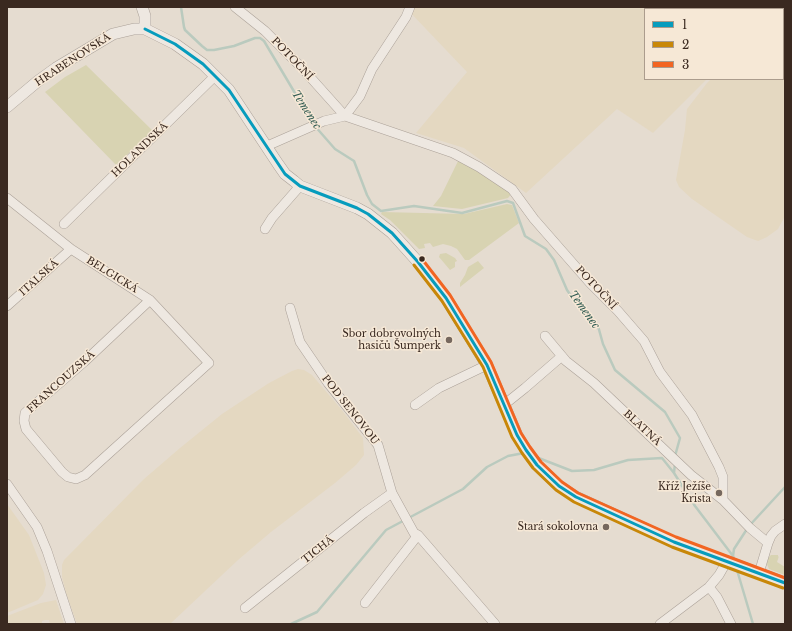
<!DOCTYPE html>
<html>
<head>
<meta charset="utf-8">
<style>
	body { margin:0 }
	#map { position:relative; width:792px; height:631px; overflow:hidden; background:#e5dcd0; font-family:"Libre Baskerville",serif }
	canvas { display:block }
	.frame { position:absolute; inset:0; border:8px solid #3a2920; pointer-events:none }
	.legend { position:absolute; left:644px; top:8px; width:140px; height:72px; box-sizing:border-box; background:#f6e8d6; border:1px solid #ab9c8d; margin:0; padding:5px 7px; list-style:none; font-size:12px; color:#3a2920 }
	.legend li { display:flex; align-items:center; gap:8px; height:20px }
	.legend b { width:20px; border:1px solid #ab9c8d }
</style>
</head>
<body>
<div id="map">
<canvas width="792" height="631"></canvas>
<div class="frame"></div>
<ul class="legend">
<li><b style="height:5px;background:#069cbd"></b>1</li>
<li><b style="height:5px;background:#c88708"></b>2</li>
<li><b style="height:5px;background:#f26522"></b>3</li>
</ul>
</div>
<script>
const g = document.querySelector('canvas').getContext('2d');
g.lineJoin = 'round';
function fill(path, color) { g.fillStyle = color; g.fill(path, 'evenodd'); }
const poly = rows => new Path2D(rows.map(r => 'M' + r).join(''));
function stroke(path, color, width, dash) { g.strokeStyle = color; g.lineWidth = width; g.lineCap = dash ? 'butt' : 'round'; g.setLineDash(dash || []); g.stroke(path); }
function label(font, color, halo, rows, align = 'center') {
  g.font = font + ' "Libre Baskerville",serif'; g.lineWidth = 3; g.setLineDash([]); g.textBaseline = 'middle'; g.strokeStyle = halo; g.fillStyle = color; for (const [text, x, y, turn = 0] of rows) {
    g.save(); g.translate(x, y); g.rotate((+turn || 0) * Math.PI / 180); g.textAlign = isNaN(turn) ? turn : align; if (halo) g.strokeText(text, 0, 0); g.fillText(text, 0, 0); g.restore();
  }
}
const farmland = poly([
	[405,7,740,7,738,9,645,9,645,79,707,79,653,133,617,109,526,193,464,148,416,133,467,72],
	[783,55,785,58,785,216,778,229,767,237,758,241,747,237,692,199,679,187,676,180,685,130,687,109,707,83,711,79,783,79],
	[298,369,304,370,312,375,341,409,363,438,364,455,356,465,335,483,271,532,238,560,170,624,77,624,66,593,62,577,62,565,64,560,144,479,180,448,222,414,269,383,292,371],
	[7,504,29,535,44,573,46,585,43,594,38,600,7,613],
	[56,600,64,624,50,624,49,620,45,620,42,621,42,624,7,624,7,616,41,603]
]);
const green = poly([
	[86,65,153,131,116,165,45,92,65,77],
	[459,159,512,193,508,198,462,209,433,206,441,196],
	[507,204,512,205,519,223,469,260,465,260,457,249,451,246,443,244,433,247,430,243,424,244,425,248,419,249,390,220,381,214,382,212,464,214],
	[446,253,455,258,457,261,455,262,455,267,450,270,439,257,440,254],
	[478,261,484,268,460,287,460,283,465,275,468,267],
	[771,555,778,555,778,557,779,556,777,562,785,567,785,575,769,569,767,564,768,558]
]);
const stream = poly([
	[181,7,184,27,185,30,202,46,207,50,214,50,234,46,255,38,260,38,264,41,314,125,335,149,354,161,367,195,372,204,381,211,414,206,462,213,507,201,513,203,525,236,546,249,554,260,567,290,574,300,581,304,598,326,603,344,615,370,665,412,680,438,675,456],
	[536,457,572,471,594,470,628,460,662,458,674,473],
	[675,463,674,473,695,506,733,556,735,561],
	[750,525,785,487],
	[733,556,734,549,747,529],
	[737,570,753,624],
	[291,624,317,612,386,530,463,489,487,467,508,456,524,453]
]);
const minor = poly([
	[235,7,265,31,302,68,345,116,453,153,479,167,512,189,534,219,590,283,618,311,644,341,660,372,692,415,719,467,723,477,723,500,750,528,768,543],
	[267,146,324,121,345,116,360,96,372,69,406,17,410,7],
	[7,198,71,249,150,300,209,363,85,475,76,479,68,477,62,472,26,429,24,421,25,413,84,362,150,300],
	[64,224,215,76],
	[265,229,272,218,300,186],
	[7,306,71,249],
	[290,308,300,342,328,383,378,445,392,493,414,533,418,535,495,624],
	[545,336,566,361,594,383,691,475,723,500],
	[505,404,525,388,562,356],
	[415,405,439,388,487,365],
	[7,484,37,527,47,551,71,624],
	[759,573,768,543,771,536,775,531,785,524],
	[709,587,717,597,731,624],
	[365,603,418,535],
	[245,608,364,513,392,493],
	[660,624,709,587,719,575,727,561]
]);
const tertiary = poly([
	[142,7,145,16,145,29],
	[7,107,38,81,56,68,113,34,134,29,145,29,175,44,203,64,229,90,278,164,285,174,294,181,300,186,357,208,368,214,392,233,418,262,446,298,487,365,517,435,526,450,537,465,559,486,576,497,674,542,785,583]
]);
const bus1 = poly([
	[145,29,175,44,203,64,229,90,285,174,300,186,357,208,368,214,392,233,418,262,446,298,487,365,517,435,526,450,537,465,559,486,576,497,674,542,785,583]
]);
const bus2 = poly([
	[414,265,442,301,483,367,512,437,522,453,533,468,556,490,574,502,672,547,783,588]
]);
const bus3 = poly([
	[422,259,450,295,491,362,521,433,530,447,541,462,562,482,578,493,676,537,785,578]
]);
const markers = [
	[422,259,3.5,"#3a2920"],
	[449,340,4,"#76685e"],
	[719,493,4,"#76685e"],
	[606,527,4,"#76685e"]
];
const streetNames = [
	["POTOČNÍ",292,59,46],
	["HRABENOVSKÁ",73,60,-33],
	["HOLANDSKÁ",140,150,-44],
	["BELGICKÁ",112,275,32],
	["ITALSKÁ",39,278,-42],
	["POTOČNÍ",596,288,47],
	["FRANCOUZSKÁ",61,382,-42],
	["POD SENOVOU",350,410,52],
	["BLATNÁ",642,428,43],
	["TICHÁ",318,550,-38]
];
const poiNames = [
	["Sbor dobrovolných",441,334],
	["hasičů Šumperk",441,346],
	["Kříž Ježíše",711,487],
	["Krista",711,499],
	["Stará sokolovna",598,527]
];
const waterNames = [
	["Temenec",306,110,57],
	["Temenec",584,310,54]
];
fill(farmland, '#e4d8c1');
fill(green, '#d8d3b2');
stroke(stream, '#bacabe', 2.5);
stroke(minor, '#aba198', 10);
stroke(tertiary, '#aba198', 12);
stroke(minor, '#eee8e1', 9);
stroke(tertiary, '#eee8e1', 11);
stroke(bus1, '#069cbd', 3);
stroke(bus2, '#c88708', 3);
stroke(bus3, '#f26522', 3);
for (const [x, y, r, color] of markers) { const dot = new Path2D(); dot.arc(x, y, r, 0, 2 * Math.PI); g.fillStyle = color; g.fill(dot); stroke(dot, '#f6e8d6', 1.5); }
label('10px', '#3a2920', '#f6e8d6', streetNames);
label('10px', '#3a2920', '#f6e8d6', poiNames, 'right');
label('italic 11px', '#2f5a51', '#f6e8d6', waterNames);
</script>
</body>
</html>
